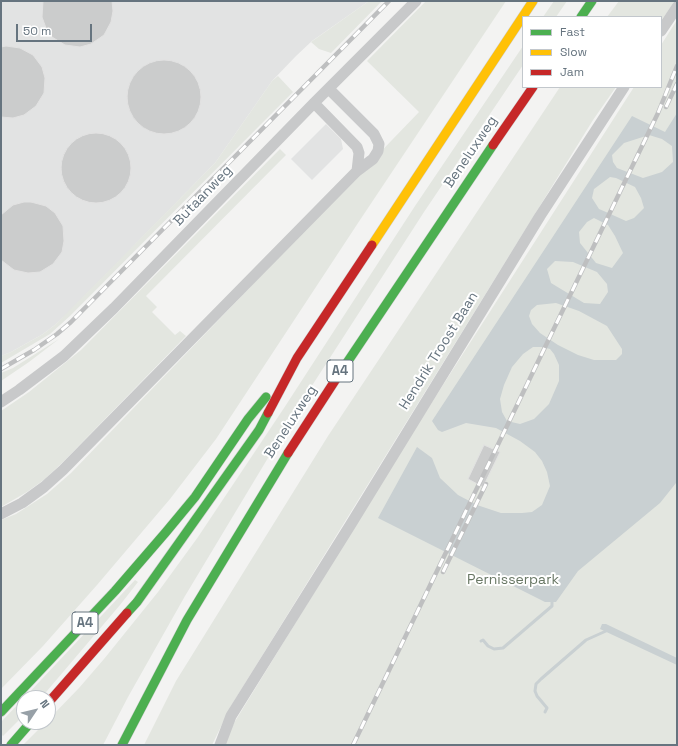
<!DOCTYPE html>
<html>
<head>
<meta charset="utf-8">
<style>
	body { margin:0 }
	#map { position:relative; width:678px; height:746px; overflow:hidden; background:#f3f3f2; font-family:"Space Grotesk",sans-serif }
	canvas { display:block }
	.frame { position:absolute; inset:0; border:2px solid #66747f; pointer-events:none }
	.legend { position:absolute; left:522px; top:16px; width:140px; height:72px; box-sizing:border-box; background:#fff; border:1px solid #c2c7cc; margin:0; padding:5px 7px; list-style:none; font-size:12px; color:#66747f }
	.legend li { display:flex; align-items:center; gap:8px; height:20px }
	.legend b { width:20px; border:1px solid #c2c7cc }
	.north { position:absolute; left:16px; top:690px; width:40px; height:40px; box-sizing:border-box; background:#fff; border:1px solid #c2c7cc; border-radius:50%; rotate:55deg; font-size:11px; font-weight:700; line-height:16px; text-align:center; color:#66747f }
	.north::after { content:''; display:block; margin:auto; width:14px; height:18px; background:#97a0a7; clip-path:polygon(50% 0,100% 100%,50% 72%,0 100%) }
	.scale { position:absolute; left:16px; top:24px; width:76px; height:18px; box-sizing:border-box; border:2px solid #66747f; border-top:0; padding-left:5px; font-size:12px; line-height:14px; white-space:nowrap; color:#66747f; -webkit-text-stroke:3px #fff; paint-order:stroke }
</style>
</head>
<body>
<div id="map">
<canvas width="678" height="746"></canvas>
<div class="frame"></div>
<ul class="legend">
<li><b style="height:5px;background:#4caf50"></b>Fast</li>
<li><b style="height:5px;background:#ffc107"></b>Slow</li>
<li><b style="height:5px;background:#c62828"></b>Jam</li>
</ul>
<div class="north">N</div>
<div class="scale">50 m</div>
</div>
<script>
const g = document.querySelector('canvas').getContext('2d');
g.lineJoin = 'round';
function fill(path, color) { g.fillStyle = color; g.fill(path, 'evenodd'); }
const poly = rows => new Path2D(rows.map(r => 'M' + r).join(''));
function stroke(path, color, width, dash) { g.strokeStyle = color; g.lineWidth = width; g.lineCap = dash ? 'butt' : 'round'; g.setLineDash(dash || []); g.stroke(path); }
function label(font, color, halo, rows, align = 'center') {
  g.font = font + ' "Space Grotesk",sans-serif'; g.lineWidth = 4; g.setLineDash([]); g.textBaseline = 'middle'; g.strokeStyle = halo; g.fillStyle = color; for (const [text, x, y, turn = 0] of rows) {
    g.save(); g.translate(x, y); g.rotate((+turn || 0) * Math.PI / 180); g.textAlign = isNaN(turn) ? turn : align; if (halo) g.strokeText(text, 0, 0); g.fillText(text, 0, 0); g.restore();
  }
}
const built = poly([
	[1,1,369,1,312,41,296,56,272,81,215,163,68,313,56,324,43,334,11,352,1,356],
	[326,124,341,139,343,149,312,180,291,159]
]);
const green = poly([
	[369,1,382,1,331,53,319,49,311,42],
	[426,1,506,1,358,223,216,439,170,499,97,585,43,646,1,689,1,520,16,514,47,494,71,473,419,112,367,61],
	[554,1,567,1,556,17,543,17],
	[619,1,675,1,661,21,661,17,607,17],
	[677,20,677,745,224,745,234,723,409,438,634,87,661,87,661,45],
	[523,46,523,65,424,212,304,398,185,596,128,697,103,745,23,745,46,722,48,722,48,720,79,688,104,659,158,592,198,537,284,408,415,206],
	[278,76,293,92,70,316,50,334,1,363,1,356,11,352,43,334,56,324,215,163,272,81],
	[560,87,616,87,593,120,231,706,212,745,144,745,176,681,328,436],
	[280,149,286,155,146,296,157,307,152,312,175,335,180,331,186,336,65,460,45,479,27,492,1,507,1,411,29,392,81,350],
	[59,339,29,362,1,381,1,373,13,368],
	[135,580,138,582,120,605,41,698,24,698],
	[24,698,24,715,3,736,1,734,1,722]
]);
const water = poly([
	[677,113,677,479,676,483,660,503,578,571,556,602,545,602,378,518,417,447,432,458,440,478,458,495,477,505,501,513,522,513,532,512,542,505,550,486,547,472,542,461,535,452,520,441,496,428,466,423,442,432,438,430,432,421,632,116,665,132],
	[649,135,662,139,672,146,673,162,662,172,643,178,617,168,613,162,612,155,624,143],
	[610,177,616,178,635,187,641,198,644,208,634,218,626,221,606,212,599,209,592,198,594,189],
	[594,218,608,225,615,236,623,253,612,268,596,263,580,243,579,232,587,222],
	[555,261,573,262,597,272,607,284,608,292,600,304,584,303,551,283,547,269],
	[556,303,579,311,607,326,622,349,622,354,616,360,594,360,578,355,558,345,540,333,532,324,529,316,531,310,537,305],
	[533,347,542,347,550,349,554,354,559,365,559,381,549,404,534,419,520,424,507,421,502,412,500,399,504,385,512,367,523,354],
	[602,624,606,624,677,658,677,665,600,629]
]);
const stream = poly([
	[481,641,483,640,488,646,494,649,503,648,552,606,552,602],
	[545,712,547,708,537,696,535,691,536,684,541,679,586,640,606,631]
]);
const building = poly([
	[43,1,112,1,113,11,111,22,104,35,91,44,80,47,65,45,52,37,46,28,42,17,43,1],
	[6,46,20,48,33,55,42,67,45,78,44,93,36,106,24,115,13,118,1,117,1,47,6,46],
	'127 97a37 37 0 1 1 74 0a37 37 0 1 1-74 0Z',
	'61 168a35 35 0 1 1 70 0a35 35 0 1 1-70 0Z',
	[31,202,46,206,55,213,63,226,64,241,62,252,53,264,40,272,28,273,14,270,1,260,1,215,13,205,24,202,31,202],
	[484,445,500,452,483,487,468,479,484,445]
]);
const street = poly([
	[661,31,677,7],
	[314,103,357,147,359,153,357,171],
	[1,402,19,390,64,356,114,308,314,103,416,1],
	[1,514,22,503,44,487,63,470,357,171,373,159,378,151,379,144,374,134,329,89],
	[220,745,231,716,351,524,540,216,624,87]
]);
const fast = poly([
	[581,17,592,1],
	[338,376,493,145],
	[127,613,137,602,259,430,268,413],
	[1,712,115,591,166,532,195,497,248,419,266,397],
	[11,745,31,722],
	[122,745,187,620,288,453]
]);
const slow = poly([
	[372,245,533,1]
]);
const jam = poly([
	[493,145,533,87],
	[268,413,297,358,372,245],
	[288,453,338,376],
	[48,703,127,613]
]);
const rail = poly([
	[666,107,677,84],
	[1,369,34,350,57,334,71,322,389,1],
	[443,572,486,484],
	[353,745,658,113,677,66]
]);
const shields = [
	[340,371,26],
	[85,623,26]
];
const shieldNames = [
	["A4",340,371],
	["A4",85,623]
];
const streetNames = [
	["Beneluxweg",471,152,-56],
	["Butaanweg",203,196,-46],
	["Hendrik Troost Baan",439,351,-58],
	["Beneluxweg",291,422,-57]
];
const parkNames = [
	["Pernisserpark",513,580]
];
fill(built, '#e2e3e3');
fill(green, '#e3e6e0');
fill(water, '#c9d0d2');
stroke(stream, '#c9d0d2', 3);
fill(building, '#cbcccc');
stroke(building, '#e2e2e2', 1);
stroke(fast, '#cfcfd0', 10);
stroke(slow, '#cfcfd0', 10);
stroke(jam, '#cfcfd0', 10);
stroke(street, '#c8c9ca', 11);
stroke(fast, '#4caf50', 9);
stroke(slow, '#ffc107', 9);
stroke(jam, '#c62828', 9);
stroke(rail, '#bebfc0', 4.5);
stroke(rail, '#fff', 3, [9]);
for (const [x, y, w] of shields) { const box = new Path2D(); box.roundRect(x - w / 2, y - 11, w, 22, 3); g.fillStyle = '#fff'; g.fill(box); stroke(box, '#66747f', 1); }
label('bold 13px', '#66747f', null, shieldNames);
label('14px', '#66747f', '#fff', streetNames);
label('14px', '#687764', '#fff', parkNames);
</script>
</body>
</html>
